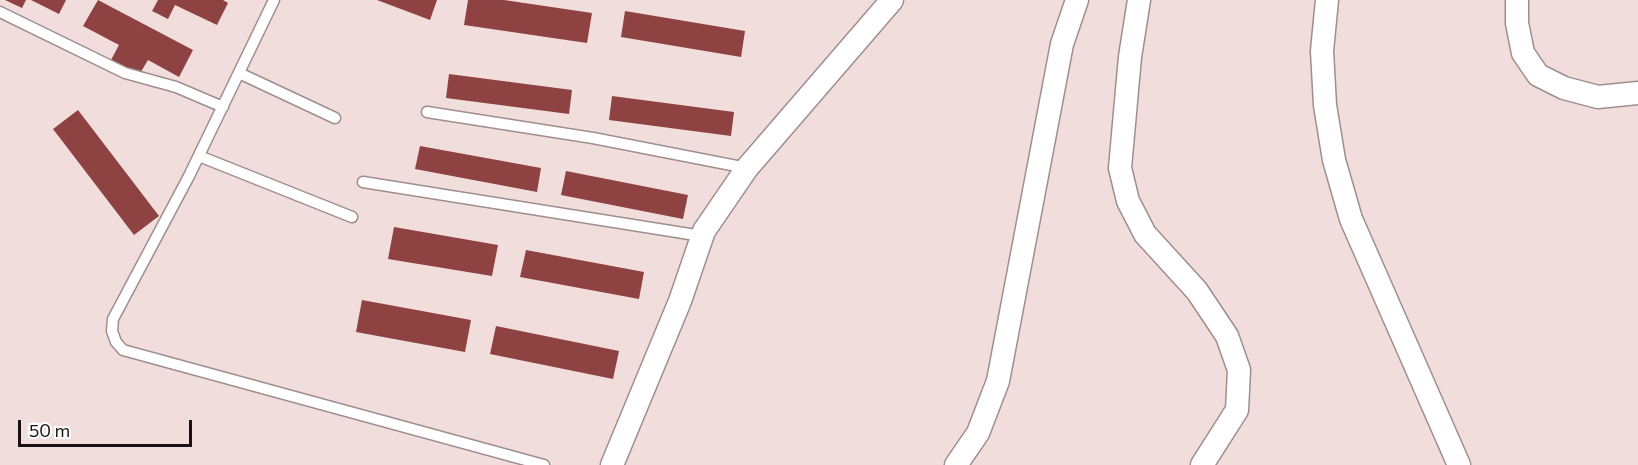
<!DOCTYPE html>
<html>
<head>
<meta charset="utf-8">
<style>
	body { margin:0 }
	#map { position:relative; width:1638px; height:465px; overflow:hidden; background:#f1dedc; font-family:Commissioner,sans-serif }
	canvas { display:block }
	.scale { position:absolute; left:18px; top:420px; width:174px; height:27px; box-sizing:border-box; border:3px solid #181212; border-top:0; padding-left:8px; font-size:18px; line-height:21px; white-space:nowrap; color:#181212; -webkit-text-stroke:4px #fff; paint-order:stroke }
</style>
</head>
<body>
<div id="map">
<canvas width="1638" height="465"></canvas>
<div class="scale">50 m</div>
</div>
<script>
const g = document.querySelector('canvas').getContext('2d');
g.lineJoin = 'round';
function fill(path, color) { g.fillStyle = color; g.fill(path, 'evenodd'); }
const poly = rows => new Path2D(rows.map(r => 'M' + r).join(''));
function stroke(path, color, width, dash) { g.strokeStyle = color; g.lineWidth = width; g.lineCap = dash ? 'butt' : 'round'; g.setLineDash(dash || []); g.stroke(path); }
const building = poly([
	[5,0,26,0,22,8],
	[31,0,66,0,59,14],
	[98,0,193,50,179,77,148,60,139,75,111,60,119,45,83,26],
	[158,0,223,0,228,3,217,25,175,5,168,19,152,11],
	[377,0,437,0,430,20],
	[468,0,504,0,592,13,587,43,464,25],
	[625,11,745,31,741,57,621,37],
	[449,74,572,90,569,114,446,98],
	[612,96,734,112,731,136,609,120],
	[78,110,159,216,134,235,53,129],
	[420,146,541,168,537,192,415,169],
	[566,171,688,195,683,219,561,195],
	[394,227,498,245,492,276,388,259],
	[526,250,644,272,639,299,520,277],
	[362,300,471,320,465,352,356,332],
	[496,326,619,351,613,379,490,354]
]);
const service = poly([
	[274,0,189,176,113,319,112,331,116,342,123,350,544,465],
	[0,12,125,73,176,87,223,107],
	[239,73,335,118],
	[427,112,593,138,747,168],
	[199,156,352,217],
	[363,182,702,236]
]);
const minor = poly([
	[1139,0,1130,57,1120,168,1128,201,1145,234,1197,291,1227,336,1239,370,1237,410,1202,465],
	[1327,0,1322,51,1325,105,1334,160,1351,219,1459,465],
	[1517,0,1517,23,1523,53,1538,75,1564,88,1598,97,1638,93],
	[612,465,680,301,704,231,747,168,892,0],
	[956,465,978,433,998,381,1062,44,1077,0]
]);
fill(building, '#8f4242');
stroke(service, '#9f8e8d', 13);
stroke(minor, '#9f8e8d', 25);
stroke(service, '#fff', 10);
stroke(minor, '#fff', 22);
</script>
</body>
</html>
